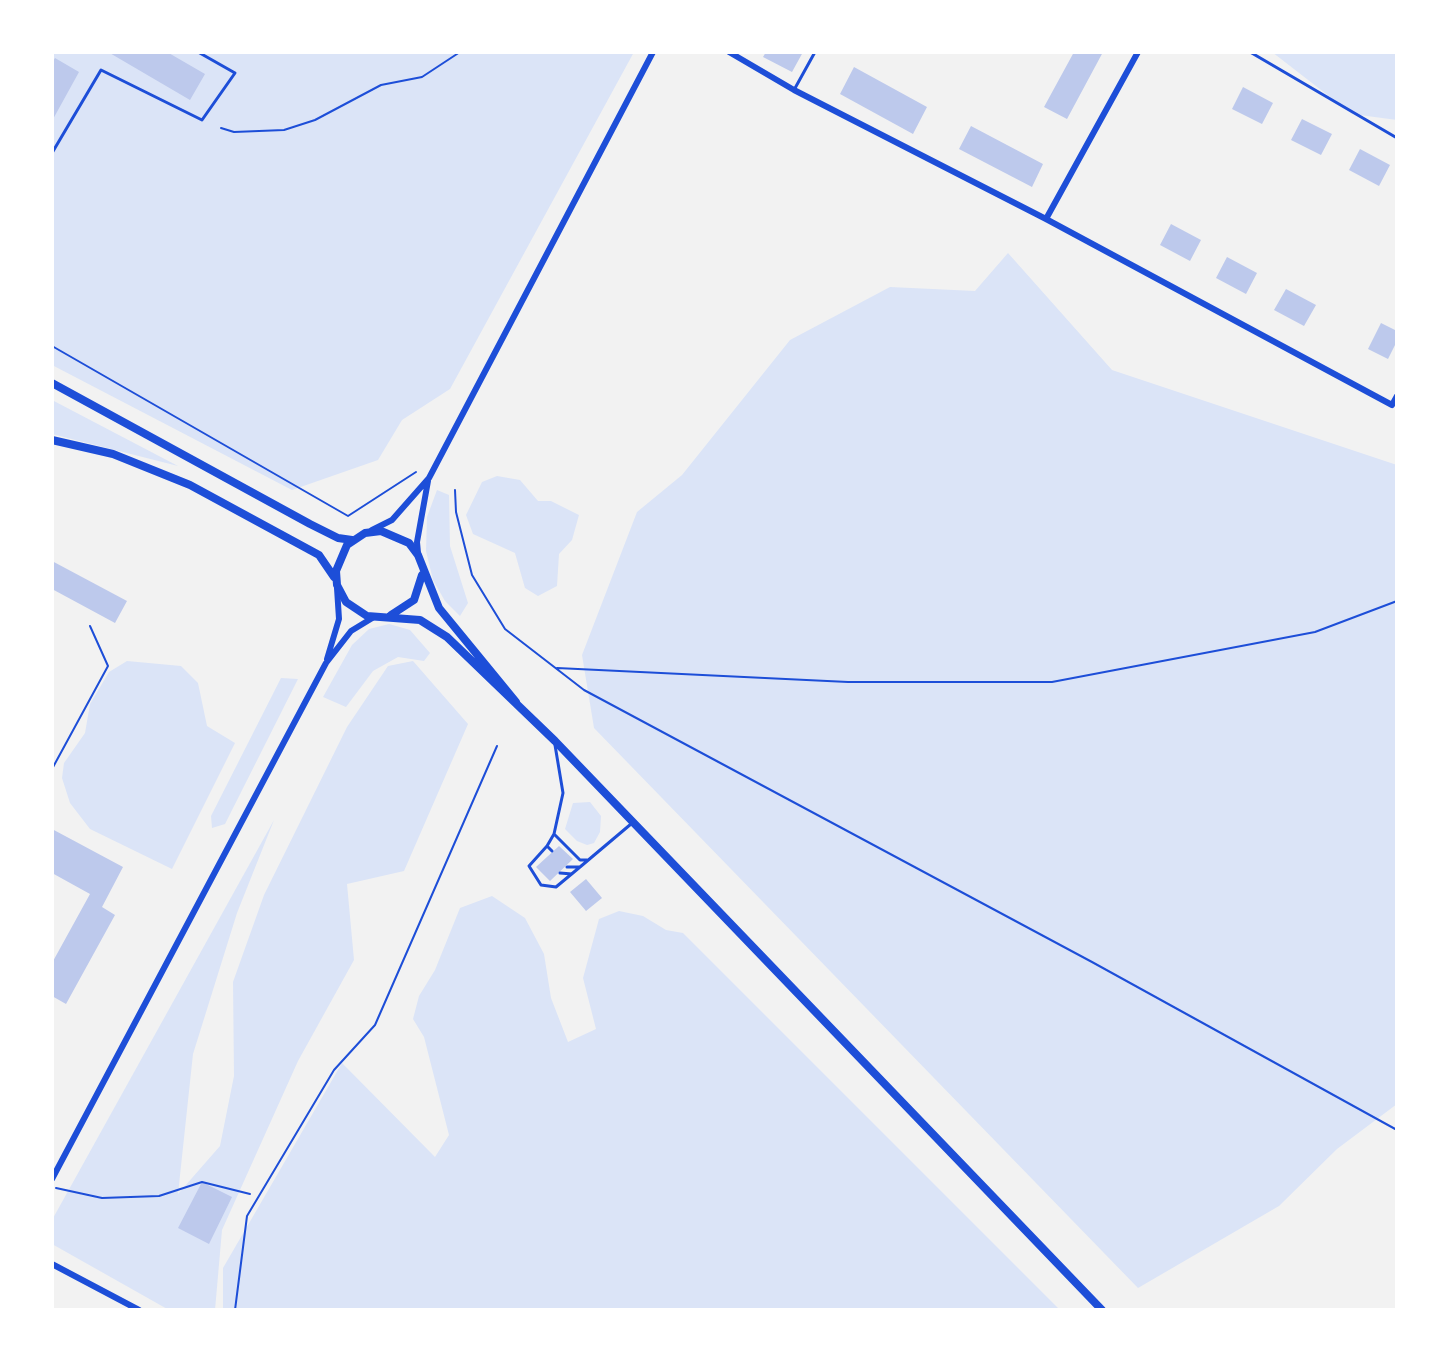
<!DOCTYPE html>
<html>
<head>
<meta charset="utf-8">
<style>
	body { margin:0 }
	#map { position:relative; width:1449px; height:1362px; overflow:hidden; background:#f2f2f2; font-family:"Sofia Sans Condensed",sans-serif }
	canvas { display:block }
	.frame { position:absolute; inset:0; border:54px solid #fff; pointer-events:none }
</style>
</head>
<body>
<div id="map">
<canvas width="1449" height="1362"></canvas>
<div class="frame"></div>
</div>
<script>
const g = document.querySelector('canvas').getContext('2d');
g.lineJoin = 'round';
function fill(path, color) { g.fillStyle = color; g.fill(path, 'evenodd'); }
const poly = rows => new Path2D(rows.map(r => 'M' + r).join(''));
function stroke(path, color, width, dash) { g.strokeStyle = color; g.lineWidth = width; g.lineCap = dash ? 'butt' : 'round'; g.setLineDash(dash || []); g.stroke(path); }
const green = poly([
	[52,52,634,52,450,389,402,420,378,460,292,490,52,365],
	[1272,52,1397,52,1397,120,1352,114],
	[1008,253,1112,370,1397,465,1397,1104,1337,1149,1279,1206,1138,1288,594,728,582,655,637,512,682,475,790,340,890,287,975,291],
	[52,400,178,466,52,434],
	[497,476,520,480,538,501,551,501,579,515,572,540,559,554,557,586,538,596,525,588,515,553,473,534,466,515,482,482],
	[437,490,449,495,450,546,468,603,460,616,445,601,433,580,426,551,427,517],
	[389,624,410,630,430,653,424,661,398,657,373,671,346,707,323,697,352,645,369,629],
	[127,661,181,666,198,683,207,726,235,743,172,869,90,829,70,803,62,778,64,763,85,733,90,704,109,672],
	[413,661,468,724,404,871,347,884,354,960,298,1061,222,1230,215,1310,169,1310,52,1244,52,1220,274,820,237,913,193,1054,178,1194,220,1146,234,1076,233,982,264,895,347,727,388,666],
	[281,678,298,679,225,824,212,828,211,816],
	[590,802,601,816,600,832,594,843,587,845,577,841,565,829,573,803],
	[492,896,525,918,544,954,551,998,568,1042,596,1029,583,978,599,919,619,911,643,916,666,930,683,933,1060,1310,223,1310,223,1268,342,1063,435,1157,449,1135,424,1037,413,1019,419,996,435,970,460,908]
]);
const building = poly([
	[108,52,167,52,205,74,190,100],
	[766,52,803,52,792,72,763,57],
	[1074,52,1103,52,1067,119,1044,107],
	[55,58,79,72,52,121,52,63],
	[854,67,927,107,913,134,840,94],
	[1243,87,1273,103,1262,124,1232,109],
	[1302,119,1332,134,1321,155,1291,140],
	[971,126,1043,164,1032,187,959,149],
	[1360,149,1390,165,1379,186,1349,170],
	[1171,224,1201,240,1190,261,1160,245],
	[1227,257,1257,273,1246,294,1216,278],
	[1286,289,1316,305,1304,326,1274,310],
	[1381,323,1397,331,1397,341,1388,359,1368,349],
	[52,561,127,601,115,623,52,589],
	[52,829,123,867,102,907,115,915,66,1004,52,996,52,963,90,894,52,873],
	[559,846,573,859,550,881,536,867],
	[586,879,602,898,586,911,570,892],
	[202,1182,232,1197,209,1244,178,1228]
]);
const path = poly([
	[221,128,234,132,284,130,315,120,381,85,422,77,460,52],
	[52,346,348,516,416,472],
	[455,490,456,512,472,575,505,629,584,690,1092,962,1397,1130],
	[557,668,848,682,1052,682,1315,632,1397,601],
	[52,769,108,666,90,626],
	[56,1188,102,1198,159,1196,202,1182,250,1194],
	[235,1310,247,1216,334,1070,375,1025,497,746]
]);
const service = poly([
	[1250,52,1397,138],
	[794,90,815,52],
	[52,153,101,70,202,120,235,73,198,52],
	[554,834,580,860,587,860],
	[547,846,529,866,541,885,556,887,580,867],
	[552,851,547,846,554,834,563,793,555,745],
	[567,867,580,867,631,824],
	[560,873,572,874]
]);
const minor = poly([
	[729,52,794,90,1046,219,1392,405,1397,396],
	[1046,219,1138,52],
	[372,530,392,520,429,478,653,52],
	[418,553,417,542,428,481],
	[327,659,339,619,337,588],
	[52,1179,326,663,351,631,374,617],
	[52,1264,139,1310]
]);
const secondary = poly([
	[52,383,310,524,338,538,352,540],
	[52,440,113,454,190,485,319,555,334,577],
	[391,615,414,600,422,575],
	[516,702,439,608,418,555,409,543,381,531,365,533,347,545,336,571,337,585,346,602,367,616,420,620,447,637,555,741,1102,1310]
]);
fill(green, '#dbe4f7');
fill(building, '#bdc9ec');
stroke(path, '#1d4ed8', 2);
stroke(service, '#1d4ed8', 3);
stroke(minor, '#1d4ed8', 6);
stroke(secondary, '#1d4ed8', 8);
</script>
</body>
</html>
